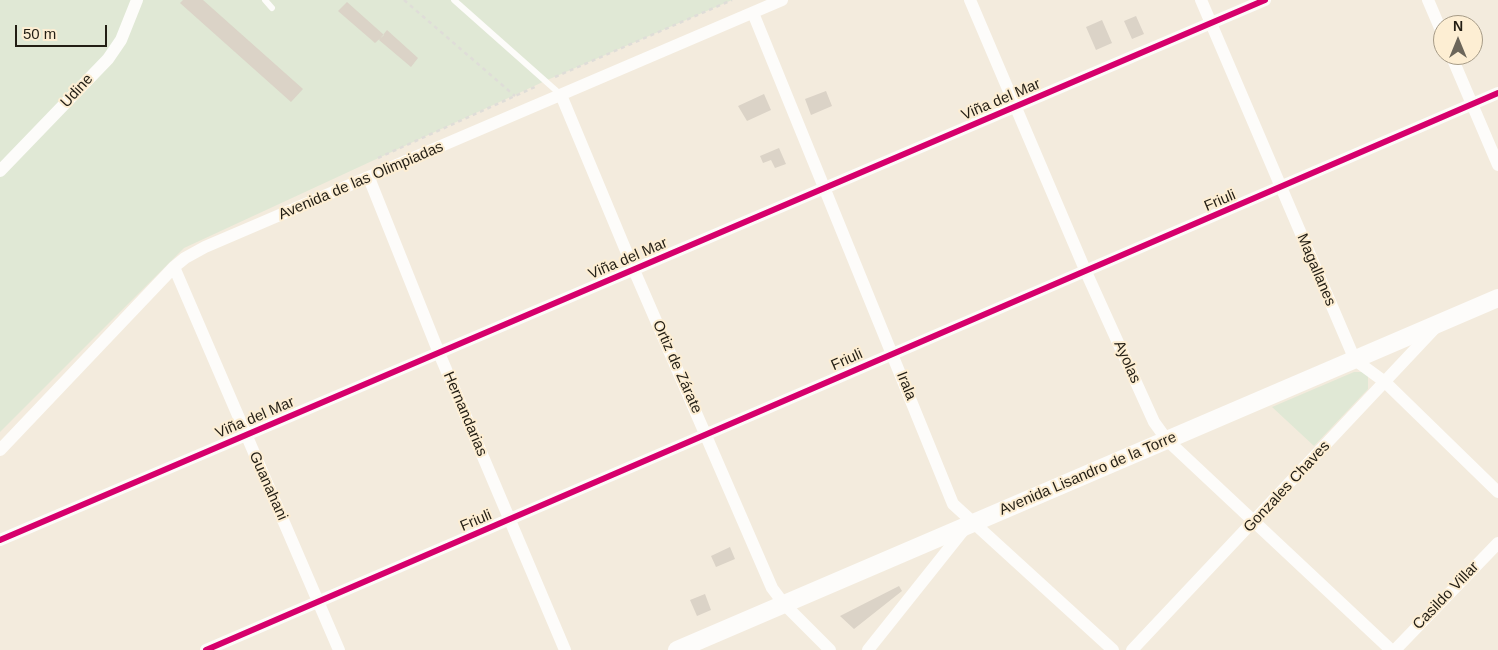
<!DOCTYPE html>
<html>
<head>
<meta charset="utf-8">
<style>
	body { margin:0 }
	#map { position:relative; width:1498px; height:650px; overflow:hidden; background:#f3ebdd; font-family:Arial,sans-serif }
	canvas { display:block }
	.north { position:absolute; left:1433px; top:15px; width:50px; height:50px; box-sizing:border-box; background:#fdeed3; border:1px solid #a69b87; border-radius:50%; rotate:0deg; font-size:14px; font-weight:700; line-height:20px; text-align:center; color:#231e14 }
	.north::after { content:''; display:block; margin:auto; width:18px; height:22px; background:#6c665a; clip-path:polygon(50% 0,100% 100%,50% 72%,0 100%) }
	.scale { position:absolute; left:15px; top:25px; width:92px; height:22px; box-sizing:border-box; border:2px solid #231e14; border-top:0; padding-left:6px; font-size:15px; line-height:18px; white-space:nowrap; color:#231e14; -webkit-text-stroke:4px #fdeed3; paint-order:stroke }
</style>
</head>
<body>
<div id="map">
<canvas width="1498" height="650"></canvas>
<div class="north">N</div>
<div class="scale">50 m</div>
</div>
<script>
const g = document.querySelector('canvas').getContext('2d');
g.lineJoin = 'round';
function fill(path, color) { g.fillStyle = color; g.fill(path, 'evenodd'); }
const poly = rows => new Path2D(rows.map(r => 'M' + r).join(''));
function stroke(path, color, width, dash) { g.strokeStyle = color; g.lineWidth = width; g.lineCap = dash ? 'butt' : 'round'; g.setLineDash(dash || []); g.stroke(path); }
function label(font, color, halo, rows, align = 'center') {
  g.font = font + ' Arial,sans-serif'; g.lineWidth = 4; g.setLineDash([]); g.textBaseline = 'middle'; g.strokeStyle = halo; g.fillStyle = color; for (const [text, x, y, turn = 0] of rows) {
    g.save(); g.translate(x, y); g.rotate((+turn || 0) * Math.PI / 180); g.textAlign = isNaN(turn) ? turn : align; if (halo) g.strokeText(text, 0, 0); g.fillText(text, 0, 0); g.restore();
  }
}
const green = poly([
	[0,0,732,0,545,81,184,248,0,432],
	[1354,372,1362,372,1368,376,1368,389,1314,446,1272,407]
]);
const building = poly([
	[183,0,203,0,303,89,291,102,180,3],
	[347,2,384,35,375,43,338,11],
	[1136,16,1144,34,1132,39,1124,21],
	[1102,20,1112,43,1096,50,1086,27],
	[387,30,418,58,411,67,379,40],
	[826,91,832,106,811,115,805,99],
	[764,94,771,110,747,121,738,106],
	[779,148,786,164,775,168,771,160,763,163,760,156],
	[730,547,735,559,716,567,711,556],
	[899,586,902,591,854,629,840,616],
	[705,594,711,610,697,616,690,600]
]);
const path = poly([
	[404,0,515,96],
	[555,77,732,0],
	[378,158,537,86]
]);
const lane = poly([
	[265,0,272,8],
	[454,0,560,94]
]);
const street = poly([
	[970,0,1086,272,1154,422,1167,440,1391,650],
	[1201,0,1355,360,1385,382,1498,492],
	[1428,0,1443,35],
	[753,13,953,504,1113,650],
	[1451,55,1498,165],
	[561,95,634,270,772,588,784,604,830,650],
	[0,171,108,59,121,40,137,0],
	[369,178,439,353,565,650],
	[174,267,339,650],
	[0,450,174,267,185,258,205,247,782,0],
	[0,540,1265,0],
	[206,650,1498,93],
	[868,650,966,527],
	[1132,650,1437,326],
	[1395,650,1498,543]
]);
const secondary = poly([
	[677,650,1498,298]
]);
const cycleway = poly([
	[0,540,1265,0],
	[206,650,1498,93]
]);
const streetNames = [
	["Udine",77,91,-47],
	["Viña del Mar",1001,100,-23],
	["Avenida de las Olimpiadas",361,181,-23],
	["Friuli",1220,201,-23],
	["Viña del Mar",628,259,-23],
	["Magallanes",1316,270,67],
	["Friuli",847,360,-24],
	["Ayolas",1127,362,66],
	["Ortiz de Zárate",677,367,66],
	["Irala",906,386,68],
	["Hernandarias",465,414,67],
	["Viña del Mar",255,418,-23],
	["Avenida Lisandro de la Torre",1088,474,-23],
	["Guanahani",268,486,66],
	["Gonzales Chaves",1287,487,-47],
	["Friuli",476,521,-23],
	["Casildo Villar",1446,596,-46]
];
fill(green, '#e0e8d5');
fill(building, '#dbd3c7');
stroke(path, '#dfddd8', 2.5, [4, 4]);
stroke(lane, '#fdfcfa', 6);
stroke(street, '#fdfcfa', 12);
stroke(secondary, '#fdfcfa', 18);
stroke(cycleway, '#d6006c', 6);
label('15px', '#231e14', '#fdeed3', streetNames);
</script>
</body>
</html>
